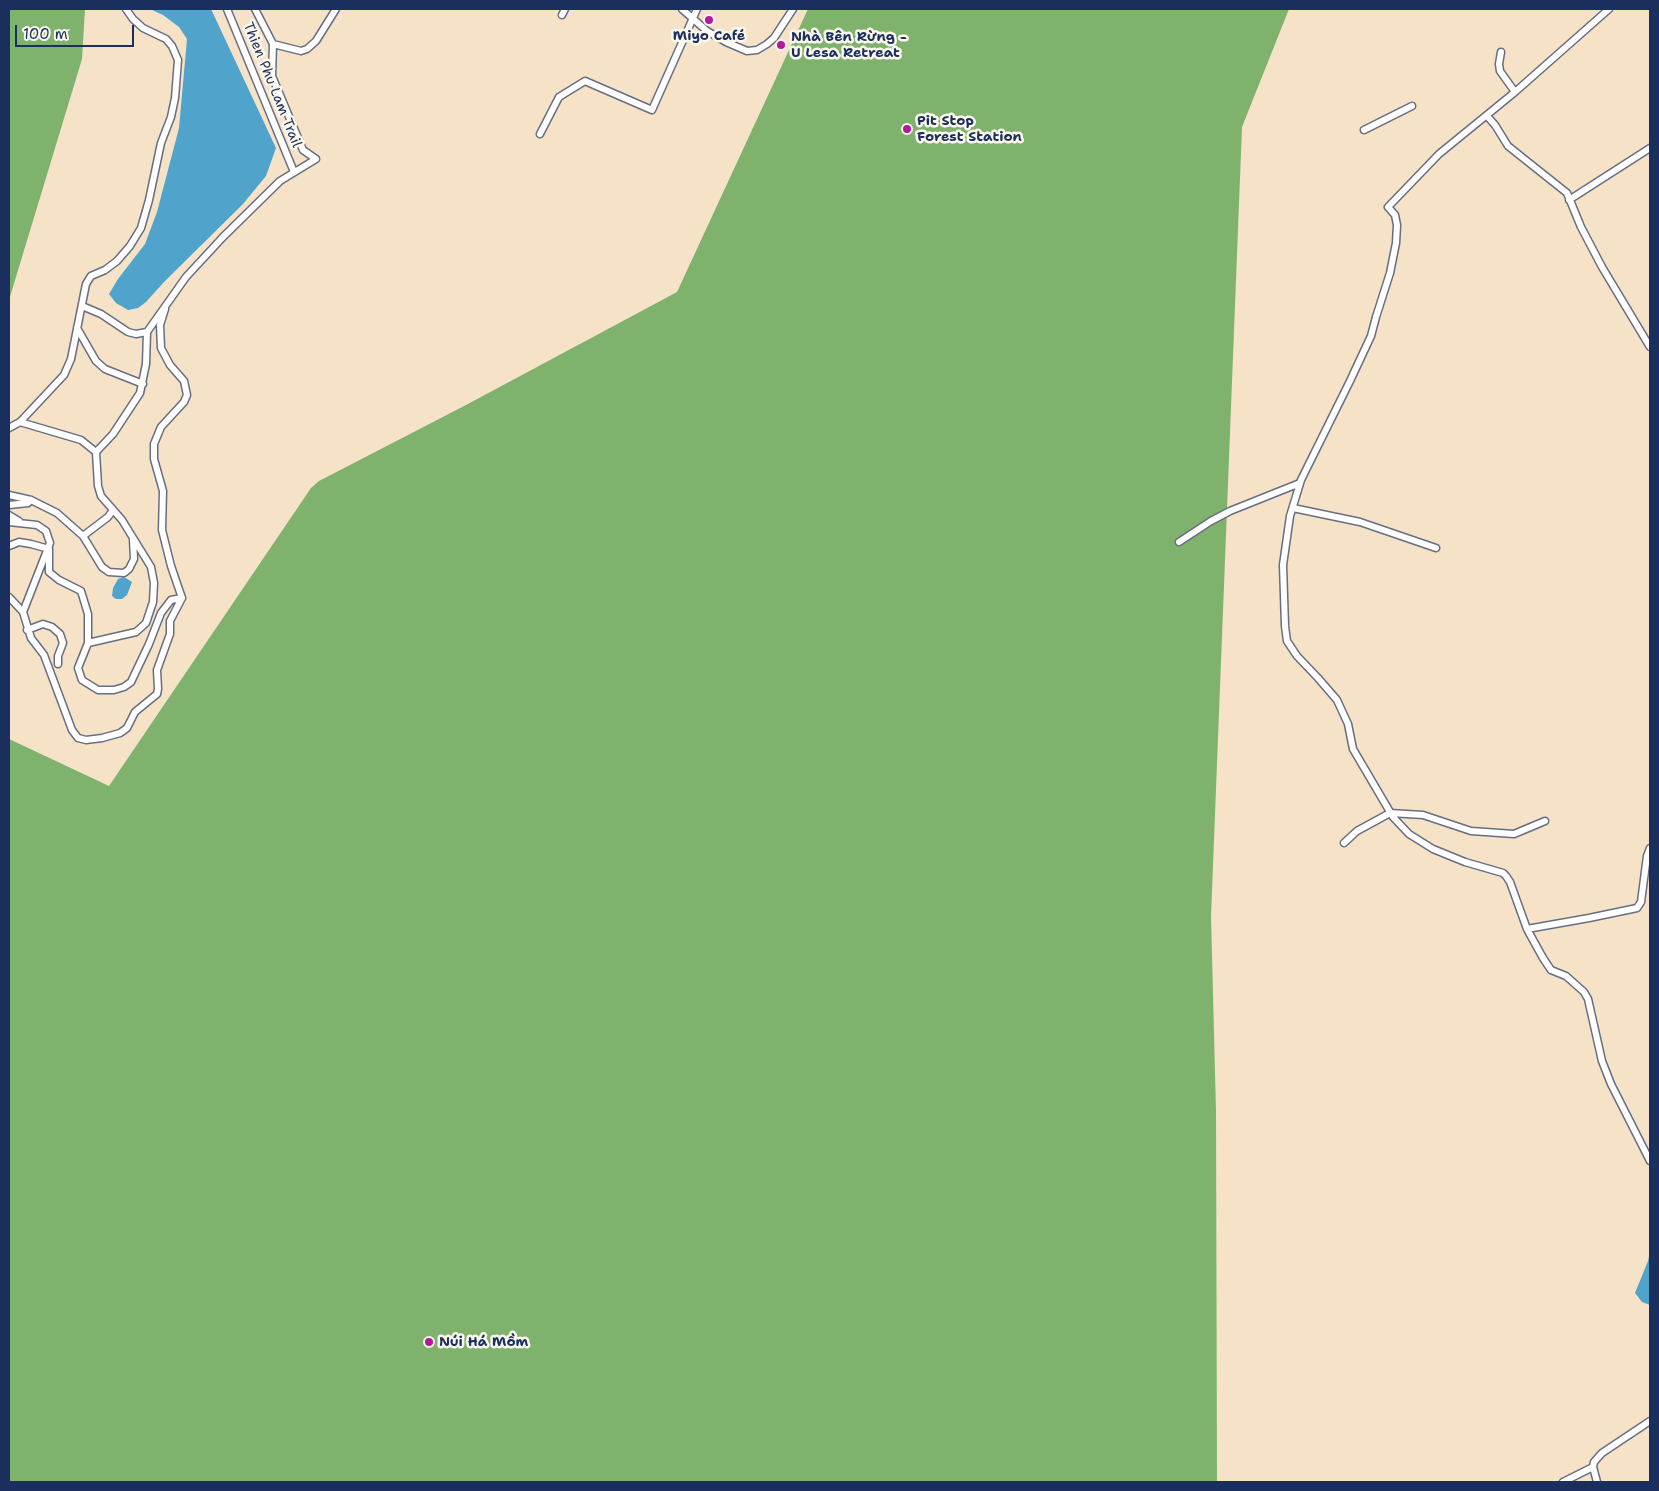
<!DOCTYPE html>
<html>
<head>
<meta charset="utf-8">
<style>
	body { margin:0 }
	#map { position:relative; width:1659px; height:1491px; overflow:hidden; background:#f5e2c7; font-family:"Shantell Sans",sans-serif }
	canvas { display:block }
	.frame { position:absolute; inset:0; border:10px solid #1b2f5e; pointer-events:none }
	.scale { position:absolute; left:15px; top:25px; width:119px; height:22px; box-sizing:border-box; border:2px solid #1b2f5e; border-top:0; padding-left:6px; font-size:15px; line-height:18px; white-space:nowrap; color:#1b2f5e; -webkit-text-stroke:4px #fbf7ec; paint-order:stroke }
</style>
</head>
<body>
<div id="map">
<canvas width="1659" height="1491"></canvas>
<div class="frame"></div>
<div class="scale">100 m</div>
</div>
<script>
const g = document.querySelector('canvas').getContext('2d');
g.lineJoin = 'round';
function fill(path, color) { g.fillStyle = color; g.fill(path, 'evenodd'); }
const poly = rows => new Path2D(rows.map(r => 'M' + r).join(''));
function stroke(path, color, width, dash) { g.strokeStyle = color; g.lineWidth = width; g.lineCap = dash ? 'butt' : 'round'; g.setLineDash(dash || []); g.stroke(path); }
function label(font, color, halo, rows, align = 'center') {
  g.font = font + ' "Shantell Sans",sans-serif'; g.lineWidth = 5; g.setLineDash([]); g.textBaseline = 'middle'; g.strokeStyle = halo; g.fillStyle = color; for (const [text, x, y, turn = 0] of rows) {
    g.save(); g.translate(x, y); g.rotate((+turn || 0) * Math.PI / 180); g.textAlign = isNaN(turn) ? turn : align; if (halo) g.strokeText(text, 0, 0); g.fillText(text, 0, 0); g.restore();
  }
}
const forest = poly([
	[9,9,85,9,82,59,9,300],
	[808,9,1289,9,1242,127,1211,916,1216,1112,1217,1482,9,1482,9,739,109,786,311,488,319,481,466,405,677,292]
]);
const water = poly([
	[150,9,211,9,276,148,266,176,243,204,164,282,146,302,138,308,128,310,116,303,109,294,118,279,145,244,157,212,179,128,187,39,179,27,163,15],
	[124,577,132,582,127,595,122,599,116,599,112,596,113,588,118,579],
	[1650,1251,1650,1305,1642,1302,1635,1293,1648,1261]
]);
const minor = poly([
	[227,9,294,172],
	[255,9,273,44,301,51,307,49,316,41,336,9],
	[682,9,707,31,726,42,747,51,757,50,767,44,774,38,793,9],
	[1609,9,1515,92,1439,154,1388,207,1395,215,1397,225,1396,243,1390,273,1376,317,1371,336,1350,381,1301,480,1290,516,1283,565,1285,626,1287,641,1297,656,1318,678,1337,700,1348,724,1353,749,1393,817,1409,834,1433,849,1465,862,1503,873,1506,876,1510,882,1527,929,1543,958,1551,970,1566,976,1584,992,1588,999,1602,1061,1611,1084,1650,1161],
	[562,15,565,9],
	[1501,52,1499,64,1500,71,1515,92],
	[1487,116,1495,125,1508,146,1567,193,1581,227,1602,267,1650,347],
	[1364,130,1412,106],
	[540,134,559,97,585,81,652,110,697,9],
	[1569,200,1650,148],
	[82,306,101,314,128,332,136,334,147,332],
	[165,309,160,325,161,348,170,365,184,381,187,395,184,402,161,427,154,444,154,459,163,491,162,530,171,566,182,598],
	[77,328,96,361,105,369,143,384],
	[20,422,81,440,96,452],
	[9,428,20,422,64,375,71,359,86,284,91,276,105,270,117,261,130,246,141,228,149,200,161,143,171,117,175,98,178,60,172,46,166,39,143,28,133,19,126,9],
	[9,495,31,500,57,513,83,536,102,567,109,572,124,573,129,569,134,559,133,539],
	[9,505,28,503,31,500],
	[1293,508,1360,522,1436,548],
	[9,515,19,521],
	[9,522,37,525,46,531,50,543,23,612],
	[83,536,108,517,113,510],
	[1179,542,1211,521,1230,511,1300,483],
	[9,546,19,542,31,544,49,549,49,572,59,580,81,591,88,614,88,643,78,668,82,680,98,690,114,690,124,687,131,682,149,644,161,613,171,600,182,598],
	[9,597,23,612,31,638,44,655,72,730,78,738,86,740,102,738,120,733,127,728,135,712,157,694,158,689,157,670,170,634,170,621,182,598],
	[27,630,43,624,52,627,60,634,63,643,58,656,58,664],
	[88,643,136,632,146,623,153,602,154,583,151,567,122,520,101,496,98,486,96,452,113,434,140,393,146,364,147,332,186,277,223,237,280,181,316,159,303,150,272,76,273,44],
	[1344,843,1357,831,1390,813,1423,815,1471,831,1514,834,1545,821],
	[1527,929,1589,918,1637,908,1641,902,1647,856,1650,848],
	[1563,1482,1593,1467],
	[1597,1482,1593,1467,1594,1462,1602,1453,1650,1421]
]);
const markers = [
	[709,20,5,"#b5179e"],
	[781,45,5,"#b5179e"],
	[907,129,5,"#b5179e"],
	[429,1342,5,"#b5179e"]
];
const poiNames = [
	["Miyo Café",709,36,"center"],
	["Nhà Bên Rừng -",791,37],
	["U Lesa Retreat",791,53],
	["Pit Stop",917,121],
	["Forest Station",917,137],
	["Núi Há Mồm",439,1342]
];
const streetNames = [
	["Thien Phu Lam Trail",272,85,68]
];
fill(forest, '#7fb26d');
fill(water, '#50a4cc');
stroke(minor, '#676e83', 9);
stroke(minor, '#fff', 6);
for (const [x, y, r, color] of markers) { const dot = new Path2D(); dot.arc(x, y, r, 0, 2 * Math.PI); g.fillStyle = color; g.fill(dot); stroke(dot, '#fbf7ec', 2); }
label('bold 14px', '#1b2f5e', '#fbf7ec', poiNames, 'left');
label('14px', '#1b2f5e', '#fbf7ec', streetNames);
</script>
</body>
</html>
